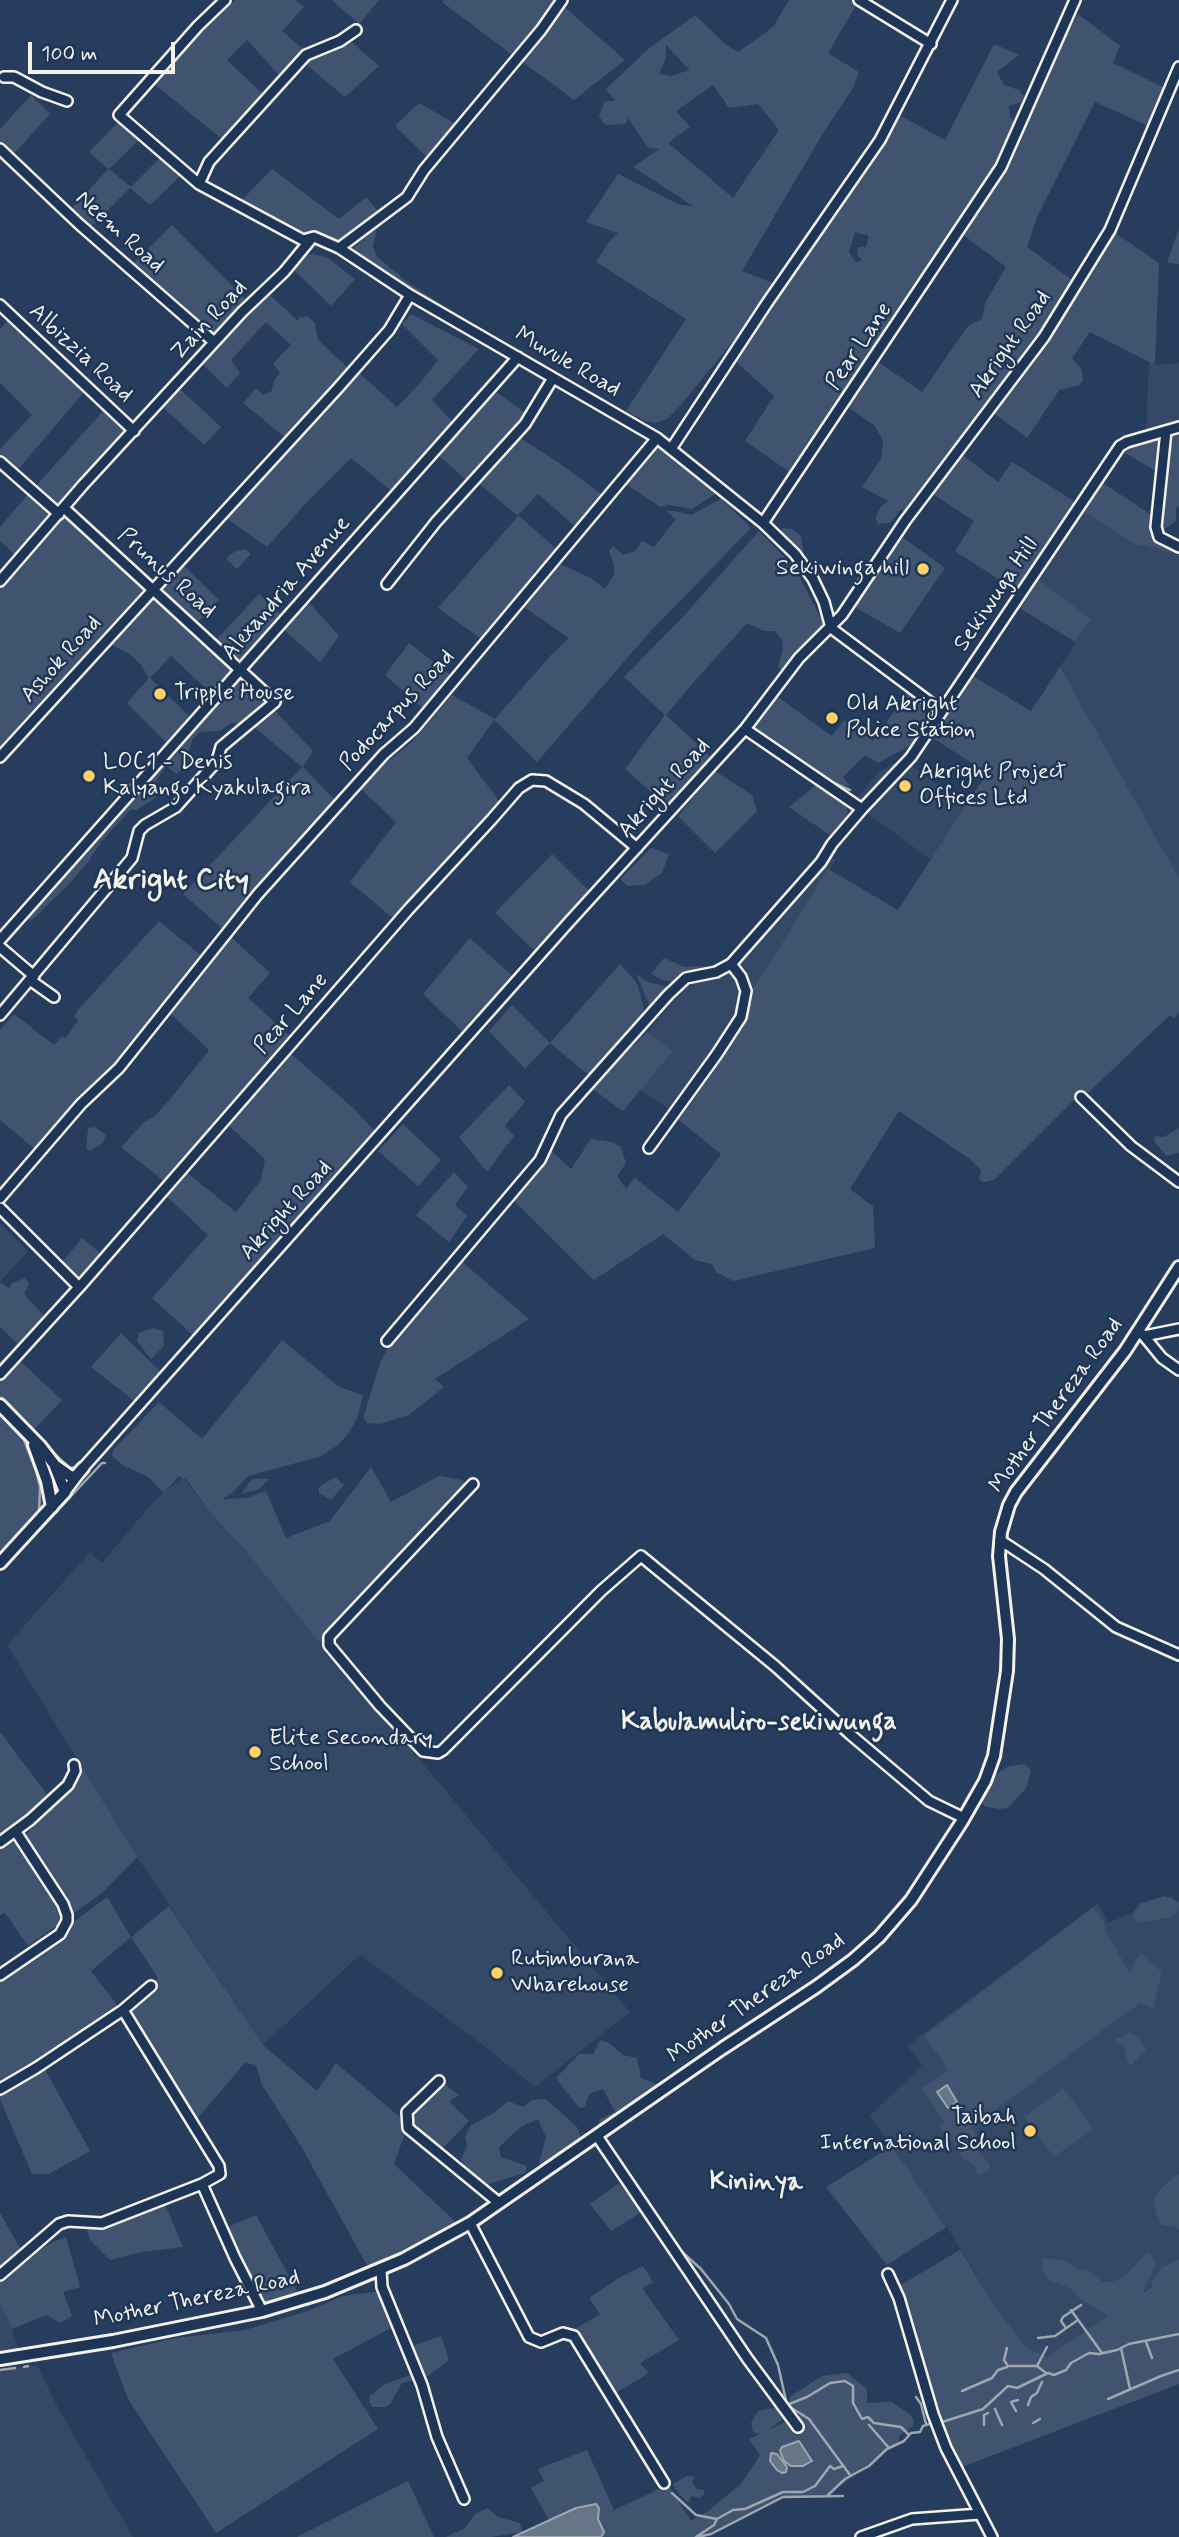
<!DOCTYPE html>
<html>
<head>
<meta charset="utf-8">
<style>
	body { margin:0 }
	#map { position:relative; width:1179px; height:2537px; overflow:hidden; background:#263d5d; font-family:Mynerve,sans-serif }
	canvas { display:block }
	.scale { position:absolute; left:28px; top:42px; width:147px; height:32px; box-sizing:border-box; border:4px solid #f4f1e8; border-top:0; padding-left:9px; font-size:21px; line-height:24px; white-space:nowrap; color:#f4f1e8; -webkit-text-stroke:5px #1d3557; paint-order:stroke }
</style>
</head>
<body>
<div id="map">
<canvas width="1179" height="2537"></canvas>
<div class="scale">100 m</div>
</div>
<script>
const g = document.querySelector('canvas').getContext('2d');
g.lineJoin = 'round';
function fill(path, color) { g.fillStyle = color; g.fill(path, 'evenodd'); }
const poly = rows => new Path2D(rows.map(r => 'M' + r).join(''));
function stroke(path, color, width, dash) { g.strokeStyle = color; g.lineWidth = width; g.lineCap = dash ? 'butt' : 'round'; g.setLineDash(dash || []); g.stroke(path); }
function label(font, color, halo, rows, align = 'center') {
  g.font = font + ' Mynerve,sans-serif'; g.lineWidth = 5; g.setLineDash([]); g.textBaseline = 'middle'; g.strokeStyle = halo; g.fillStyle = color; for (const [text, x, y, turn = 0] of rows) {
    g.save(); g.translate(x, y); g.rotate((+turn || 0) * Math.PI / 180); g.textAlign = isNaN(turn) ? turn : align; if (halo) g.strokeText(text, 0, 0); g.fillText(text, 0, 0); g.restore();
  }
}
const built = poly([
	[1149,362,1155,365,1179,363,1179,420,1146,429],
	[1081,510,1136,545,1144,544,1179,555,1179,878,1060,667,1091,619,1036,578],
	[903,759,966,807,931,860,866,812,855,800,880,771],
	[831,857,836,860,763,974,749,992,736,965,737,961,824,863],
	[727,969,732,970,739,983,743,999,732,1026,669,1109,640,1090,672,1051,647,1032,689,983,719,976],
	[0,1223,28,1251,0,1282],
	[183,1477,212,1515,246,1551,630,2012,535,2087,478,2041,360,1955,263,2045,137,1857,7,1645,90,1552,102,1563,154,1501],
	[1172,1896,1179,1904,1179,2269,1047,2357,1025,2347,995,2306,948,2229,870,2116,922,2065,907,2046,1098,1903,1108,1923],
	[0,2302,12,2329,22,2360,0,2362],
	[37,2365,60,2412,133,2537,0,2537,0,2370]
]);
const green = poly([
	[236,0,296,0,304,7,282,31,306,52,282,78,247,40,227,60,265,96,223,140,153,83,213,16],
	[332,0,379,0,359,24],
	[444,0,558,0,536,30,511,54,442,2],
	[789,0,851,0,857,4,828,53,859,72,853,88,825,130,742,271,773,283,735,339,680,406,667,419,656,423,645,421,626,411,686,319,596,262,608,243,618,233,586,222,618,174,680,205,693,206,633,167,659,149,648,148,628,118,626,124,605,125,599,116,605,101,615,101,606,89,647,50,695,15,725,44,738,52,773,27],
	[666,45,690,70,689,70,671,76,659,74,666,58],
	[713,85,729,108,758,104,779,130,733,198,668,143,690,127,676,111],
	[561,4,625,60,574,100,517,58],
	[1078,14,1120,46,1113,63,1169,90,1153,128,1095,102,1037,217,1027,247,1075,282,1048,325,998,394,906,514,901,509,890,523,878,524,875,518,881,507,888,501,862,487,881,459,883,441,875,426,848,407,878,362,922,392,968,326,982,319,985,303,1006,267,962,234,1008,167,1060,46],
	[349,40,379,66,345,97,304,63],
	[994,44,1019,55,997,72,1004,85,1019,90,1024,97,1021,102,1009,106,1010,117,1019,126,1000,165,832,416,791,473,745,441,774,396,732,358,859,181,899,115,945,140],
	[855,232,869,236,866,247,858,247,857,255,862,260,856,262,849,252],
	[31,95,50,114,11,157,0,144,0,129],
	[419,103,458,125,429,159,395,126],
	[119,121,140,139,109,169,131,187,161,157,180,176,150,205,130,188,91,227,70,211,108,169,89,152],
	[272,169,339,219,366,197,381,215,347,245,329,247,314,244,240,202],
	[172,225,248,302,214,334,155,286,133,264],
	[377,227,373,247,377,257,410,284,471,323,402,294,348,261,347,254],
	[1179,228,1179,264,1167,263],
	[1114,232,1159,263,1155,365,1090,332,1072,358,1082,370,1083,380,1080,385,1059,390,1027,438,991,411],
	[313,254,328,258,355,279,331,306,293,269,308,255],
	[268,293,299,322,298,318,308,316,315,323,318,340,350,370,287,439,243,403,256,388,263,395,271,392,274,381,280,373,273,364,291,345,266,322,231,360,240,373,227,388,202,364],
	[411,314,479,349,432,400,455,424,394,493,351,458,308,501,267,547,225,517,271,471,357,371,397,407,420,383,438,360,402,324],
	[8,320,84,392,16,472,0,457,0,449,32,415,0,383,0,329],
	[180,389,221,427,204,445,163,407],
	[495,391,528,415,470,483,438,455,460,428],
	[105,409,123,427,124,434,117,447,90,470,64,502,55,505,35,487],
	[1179,433,1179,505,1176,509,1176,521,1159,533,1158,541,1179,552,1179,555,1144,545,1136,545,1081,510,1100,481,1156,518,1158,472,1121,451,1138,441],
	[517,436,558,462,604,496,578,529,538,494,518,515,560,552,540,574,534,570,533,581,485,642,438,608,518,516,477,482],
	[659,440,715,490,715,494,692,509,669,505,660,507,624,483],
	[960,453,998,482,1012,462,1077,503,1017,591,955,551,974,521,930,492],
	[29,493,51,511,51,518,17,557,0,541,0,527],
	[721,499,751,528,649,633,537,762,494,720,467,758,502,805,395,920,350,882,396,822,361,789,386,763,412,742,452,695,495,719,551,655,569,638,524,607,560,564,591,578,605,589,614,574,614,564,609,551,613,546,623,555,635,551,642,541,654,547,676,519,666,511,675,511,691,515],
	[68,511,155,588,100,638,0,749,0,588],
	[782,528,792,529,801,536,804,558,798,560,780,534],
	[759,531,795,568,822,621,823,631,783,673,778,667,783,649,782,640,775,631,764,631,747,623,693,683,666,715,713,759,669,808,625,769,665,715,624,677,680,620],
	[899,535,945,568,900,633,853,606],
	[245,549,251,554,237,569,227,560,228,556,236,551],
	[181,563,219,600,196,624,158,591],
	[1036,578,1091,619,1075,642,1018,607],
	[153,594,234,670,212,694,171,656,150,678,191,718,168,744,127,703,149,678,141,665,131,655,110,644],
	[259,594,282,615,243,658,237,659,215,641],
	[307,600,339,636,320,662,282,628],
	[409,643,456,679,428,713,385,675],
	[1060,667,1179,878,1179,1012,1174,1018,1170,1015,1088,1093,1084,1090,994,1180,984,1182,979,1179,981,1170,971,1160,899,1111,850,1189,873,1206,875,1248,733,1281,716,1272,712,1264,695,1260,663,1234,594,1280,514,1201,550,1150,571,1169,591,1139,612,1142,621,1147,626,1163,617,1176,626,1189,635,1178,678,1212,721,1154,676,1118,746,1018,749,992,763,974,828,869,898,910,987,773,933,738,973,676,1031,711],
	[246,669,285,701,275,711,313,751,303,767,337,802,225,931,183,894,302,767,253,726,231,723,220,731,200,732,192,740,188,754,191,759,177,774,166,766,156,781,162,788,154,799,136,810,131,809,101,842,88,862,68,885,31,921,25,916],
	[908,692,925,706,925,724,918,741,878,763,865,755,843,777,850,786,832,785,752,728,775,695,832,736,844,720,873,741],
	[715,771,752,795,757,811,715,853,678,816],
	[816,785,846,803,848,813,844,823,834,838,789,807],
	[651,848,669,854,662,873,644,885,627,886,620,879],
	[552,854,593,895,538,954,495,913],
	[159,921,204,958,128,1058,38,1152,0,1120,0,1030,14,1014,54,1045,62,1036,66,1038,78,1020,74,1016,78,1010],
	[231,937,270,973,248,998,292,1038,244,1094,201,1138,165,1182,121,1147,144,1122,155,1116,171,1098,209,1050,170,1013],
	[470,938,517,980,469,1038,423,994],
	[664,958,684,967,705,966,712,972,672,982,662,980,651,974],
	[620,964,637,983,644,1008,641,1028,592,1078,550,1043,525,1069,489,1031,512,1005,550,1043],
	[636,974,648,982,672,988,650,1019,648,1002],
	[647,1032,673,1051,623,1111,591,1088],
	[290,1053,352,1107,379,1135,198,1340,152,1298,208,1235,164,1194,186,1172,236,1212,261,1180,265,1159,228,1125],
	[509,1085,525,1102,505,1126,514,1136,487,1172,459,1137],
	[403,1124,441,1160,418,1186,378,1151],
	[95,1127,106,1135,103,1143,90,1151,86,1148,88,1128],
	[1179,1128,1179,1153,1166,1156,1154,1141,1155,1136,1164,1137],
	[454,1172,468,1187,455,1205,467,1216,449,1242,416,1215],
	[82,1238,100,1253,77,1282,59,1266],
	[460,1260,529,1319,435,1379,444,1387,409,1415,380,1424,367,1423,363,1418,380,1363,390,1344],
	[25,1278,29,1284,24,1294,45,1317,19,1345,0,1327,0,1282,9,1288,12,1283],
	[152,1328,163,1331,164,1346,151,1359,137,1341,139,1333],
	[121,1333,165,1376,139,1405,91,1367],
	[282,1340,338,1386,363,1396,357,1418,348,1434,338,1445,322,1456,248,1476,233,1492,222,1499,247,1498,266,1491,286,1538,330,1521,371,1467,391,1502,439,1476,462,1480,465,1484,460,1493,336,1623,321,1644,246,1551,212,1515,186,1479,179,1476,164,1493,148,1477,124,1466,112,1456,113,1450,159,1402,202,1439],
	[19,1360,62,1400,32,1432,0,1397,0,1379],
	[0,1416,24,1440,39,1477,42,1500,41,1511,32,1523,0,1550],
	[335,1477,344,1485,331,1500,319,1493,319,1487],
	[252,1479,270,1479,259,1489,241,1494],
	[0,1732,49,1797,35,1815,0,1838],
	[80,1764,137,1857,102,1893,28,1946,5,1913,0,1915,0,1845,25,1836,75,1781],
	[1025,1764,1031,1770,1027,1787,1008,1808,999,1809,984,1806,981,1801,995,1775,1009,1766],
	[1165,1896,1179,1902,1178,1912,1167,1918,1136,1923,1133,1913,1141,1903],
	[107,1897,131,1937,169,1906,263,2045,317,2091,336,2063,402,2119,406,2130,394,2164,463,2229,402,2268,374,2278,301,2146,262,2085,256,2065,245,2063,196,2120,186,2098,128,2014,158,1978,131,1937,91,1971,120,2009,0,2087,0,1977],
	[1094,1907,1104,1923,1107,1934,1130,1973,1135,1960,1141,1954,1162,1972,1153,2008,1140,2003,972,2127,977,2135,977,2150,989,2163,990,2170,978,2175,974,2165,963,2159,954,2145,954,2139,950,2142,939,2126,944,2122,922,2088,949,2070,924,2036],
	[1129,2032,1138,2038,1146,2050,1132,2065,1128,2063,1123,2045,1115,2042,1117,2038,1121,2038],
	[600,2040,609,2043,623,2055,637,2058,641,2078,660,2086,600,2129,598,2124,600,2119,615,2112,603,2089,589,2094,585,2107,579,2108,556,2078,579,2054,593,2054],
	[43,2066,90,2151,49,2174,32,2174,0,2099,0,2089],
	[439,2080,459,2095,449,2102,469,2121,439,2152,410,2123,409,2112],
	[1064,2088,1093,2129,1054,2157,1024,2117],
	[546,2099,577,2127,581,2138,571,2156,544,2168,539,2163,546,2137,538,2119,521,2127,499,2147,501,2157,527,2166,525,2173,485,2185,473,2181,461,2159,467,2146,465,2137,471,2125,494,2113,508,2101,523,2107,532,2100],
	[892,2146,946,2227,887,2265,826,2187],
	[1176,2175,1179,2175,1179,2229,1160,2224,1154,2204,1156,2194],
	[619,2183,642,2212,611,2231,590,2204],
	[164,2202,183,2247,142,2252,110,2260,90,2240,87,2230],
	[0,2213,26,2258,53,2242,66,2237,80,2287,63,2292,72,2316,60,2323,46,2315,12,2329,0,2302],
	[256,2215,304,2304,266,2316,262,2312,225,2228],
	[960,2250,995,2306,1025,2347,1047,2357,1108,2316,1080,2299,1072,2289,1048,2280,1041,2268,1043,2258,1064,2261,1077,2268,1089,2271,1102,2282,1115,2281,1128,2273,1147,2253,1151,2253,1156,2264,1143,2293,1153,2287,1151,2283,1161,2268,1179,2260,1179,2384,962,2467,950,2450,938,2417,909,2310,899,2286],
	[643,2266,653,2282,642,2288,679,2340,640,2363,649,2373,614,2394,572,2331,600,2314,589,2298,617,2279],
	[371,2292,377,2292,381,2297,391,2328,333,2359,378,2429,216,2533,128,2399,111,2353,176,2338,245,2330,308,2311,343,2296],
	[441,2336,449,2360,422,2380,410,2347],
	[847,2373,867,2389,867,2403,891,2402,910,2414,914,2421,912,2427,899,2436,899,2441,827,2496,783,2497,709,2534,698,2537,601,2537,604,2532,598,2519,599,2509,576,2508,550,2522,531,2488,544,2481,538,2469,587,2450,614,2510,668,2485,691,2521,708,2511,741,2484,760,2455,749,2439,760,2434,753,2432,751,2423,758,2411,776,2407,783,2419,768,2430,802,2414,792,2408,789,2400,791,2396,822,2376],
	[410,2375,415,2380,402,2383,390,2404,385,2407,372,2407,369,2402,370,2396,385,2384],
	[687,2476,694,2477,692,2482,697,2489,704,2490,704,2495,699,2498,692,2496,688,2503,675,2489,673,2484],
	[408,2481,434,2537,297,2537],
	[488,2508,498,2517,520,2523,522,2532,491,2537,446,2537,465,2528,475,2514]
]);
const water = poly([
	[947,2085,957,2102,948,2108,937,2092,947,2085],
	[799,2441,812,2461,803,2466,791,2466,784,2461,780,2451,782,2447,799,2441],
	[771,2453,777,2454,787,2467,786,2472,782,2473,777,2470,770,2461,771,2453],
	[596,2504,599,2508,598,2519,604,2532,601,2537,513,2537,576,2508,596,2504]
]);
const stream = poly([
	[209,184,220,190],
	[794,757,829,781,850,790],
	[0,1365,24,1339],
	[0,1414,24,1440,36,1470,40,1487,39,1513],
	[47,1447,70,1468,78,1467],
	[4,1568,102,1463,105,1463],
	[681,2251,701,2269,729,2304,737,2319,766,2338,778,2365,787,2405,809,2419,850,2475],
	[1071,2310,1102,2353],
	[1066,2328,1061,2321,1063,2317,1081,2305],
	[1038,2338,1055,2336,1078,2320],
	[1146,2342,1152,2358],
	[1007,2348,1004,2360,1008,2366,1037,2366,1046,2373],
	[1121,2348,1130,2389],
	[1037,2366,1047,2347],
	[24,2367,28,2366],
	[0,2370,15,2368],
	[962,2391,992,2378,998,2370,1007,2367],
	[916,2397,921,2404,926,2424],
	[1108,2399,1161,2376,1179,2370],
	[787,2405,807,2397,830,2383,845,2381,853,2386,853,2403,862,2419,868,2417,874,2423,901,2427,909,2435],
	[1028,2405,1031,2397,1037,2393,1042,2382],
	[995,2409,1002,2425],
	[1016,2411,1011,2402,1018,2400],
	[939,2423,983,2409,1008,2386,1017,2388,1048,2373,1054,2375,1066,2370,1071,2363,1089,2353,1099,2354,1117,2350,1129,2344,1179,2334],
	[1033,2423,1040,2419],
	[869,2425,889,2448],
	[984,2425,984,2415,988,2413],
	[672,2493,696,2515,717,2519],
	[827,2496,845,2479,869,2466,887,2449,904,2441,911,2433,920,2432,923,2426,932,2423],
	[696,2537,714,2525,717,2519,733,2510,745,2509,783,2492,803,2492,815,2486,830,2466,834,2469,843,2466],
	[698,2537,711,2534,783,2497,843,2496]
]);
const minor = poly([
	[225,0,198,26,119,115,199,184,303,240,314,237,339,248,410,295,657,438,763,523,795,554,813,579,824,602,831,628,942,711],
	[859,0,931,44],
	[4,77,14,77,42,92,67,101],
	[0,149,79,224,214,342],
	[199,184,209,162,306,55,340,41,356,30],
	[339,248,407,197,424,170,541,30,562,0],
	[0,305,134,431],
	[1166,431,1156,527,1159,537,1179,547],
	[671,449,767,303,880,140,952,0],
	[0,462,59,514],
	[763,523,1001,167,1075,0],
	[0,581,83,485,242,312,284,272,312,238],
	[387,584,436,522,525,424,553,378],
	[0,757,338,388,389,330,410,295],
	[862,809,911,757,1120,446,1127,442,1179,427],
	[0,940,518,357],
	[0,947,34,976],
	[30,980,54,997],
	[0,1015,132,858,139,831,145,825,176,807,217,761,221,747,275,702,64,508],
	[1081,1097,1131,1146,1179,1182],
	[649,1148,717,1054,741,1017,746,991,741,977,731,964],
	[0,1198,81,1104,119,1068,258,894,384,754,414,728,657,438],
	[0,1208,79,1287],
	[1142,1334,1144,1336,1179,1329],
	[1144,1336,1162,1358,1179,1370],
	[387,1341,540,1160,561,1115,668,995,686,978,716,972,731,964,821,862,832,844,862,809,745,729],
	[0,1374,82,1284,408,910,492,819,519,788,532,780,546,781,584,804,637,848],
	[473,1484,329,1637,329,1645,380,1706,423,1751,438,1753,443,1750,601,1591,641,1556,775,1666,851,1735,929,1801,964,1818],
	[65,1492,83,1468,569,922,745,729,799,658,842,615,905,521,1044,337,1110,230,1179,67],
	[1000,1540,1044,1569,1116,1627,1179,1655],
	[0,1842,30,1820,68,1785,75,1771,74,1765],
	[0,1975,60,1934,67,1921,67,1915,63,1904,16,1832],
	[439,2081,407,2112,408,2128,498,2202],
	[0,2089,36,2068,123,2010,151,1986],
	[597,2136,747,2358,798,2427],
	[202,2184,235,2258,262,2311],
	[470,2223,529,2337,541,2342,563,2333,574,2336,664,2483],
	[381,2270,382,2287,422,2385,437,2437,464,2499],
	[888,2274,899,2298,933,2414,946,2448,992,2537],
	[0,2275,59,2224,68,2221,102,2223,202,2184,220,2174,219,2166,123,2010],
	[861,2537,912,2519,980,2514]
]);
const tertiary = poly([
	[0,1405,40,1446,54,1464,65,1492,0,1563],
	[34,1445,47,1481,52,1507],
	[56,1466,70,1476,75,1477,83,1468],
	[0,2359,113,2341,262,2311,325,2292,404,2259,470,2223,723,2048,816,1987,853,1960,879,1937,911,1900,961,1823,985,1781,994,1756,1007,1671,1008,1639,999,1556,1001,1532,1009,1505,1016,1492,1125,1351,1179,1267]
]);
const markers = [
	[923,569,7,"#ffd166"],
	[160,694,7,"#ffd166"],
	[832,718,7,"#ffd166"],
	[89,776,7,"#ffd166"],
	[905,786,7,"#ffd166"],
	[255,1752,7,"#ffd166"],
	[497,1973,7,"#ffd166"],
	[1030,2131,7,"#ffd166"]
];
const streetNames = [
	["Neem Road",119,233,42],
	["Zain Road",210,321,-47],
	["Akright Road",1011,345,-55],
	["Pear Lane",860,347,-56],
	["Albizzia Road",80,354,43],
	["Muvule Road",567,363,30],
	["Prunus Road",166,574,42],
	["Alexandria Avenue",287,589,-49],
	["Sekiwuga Hill",997,595,-56],
	["Ashok Road",62,660,-48],
	["Podocarpus Road",398,711,-47],
	["Akright Road",665,789,-48],
	["Pear Lane",292,1014,-49],
	["Akright Road",287,1211,-48],
	["Mother Thereza Road",1057,1406,-54],
	["Mother Thereza Road",757,1999,-35],
	["Mother Thereza Road",197,2300,-12]
];
const poiNames = [
	["Sekiwinga hill",909,569,"right"],
	["Tripple House",174,694],
	["Old Akright",846,705],
	["Police Station",846,731],
	["LOC1 - Denis",103,763],
	["Kalyango Kyakulagira",103,789],
	["Akright Project",919,773],
	["Offices Ltd",919,799],
	["Elite Secondary",269,1739],
	["School",269,1765],
	["Rutimburana",511,1960],
	["Wharehouse",511,1986],
	["Taibah",1016,2118,"right"],
	["International School",1016,2144,"right"]
];
const quarterNames = [
	["Kabulamuliro-sekiwunga",759,1724],
	["Kininya",756,2184]
];
const districtNames = [
	["Akright City",171,882]
];
fill(built, '#334966');
fill(green, '#40546f');
fill(water, '#677588');
stroke(water, '#9fa7ae', 2);
stroke(stream, '#9fa7ae', 2.5);
stroke(minor, '#f4f1e8', 14);
stroke(tertiary, '#f4f1e8', 16);
stroke(minor, '#1d3557', 9);
stroke(tertiary, '#1d3557', 10);
for (const [x, y, r, color] of markers) { const dot = new Path2D(); dot.arc(x, y, r, 0, 2 * Math.PI); g.fillStyle = color; g.fill(dot); stroke(dot, '#1d3557', 2.5); }
label('23px', '#f4f1e8', '#1d3557', streetNames);
label('23px', '#f4f1e8', '#1d3557', poiNames, 'left');
label('bold 26px', '#f4f1e8', '#1d3557', quarterNames);
label('bold 30px', '#f4f1e8', '#1d3557', districtNames);
</script>
</body>
</html>
